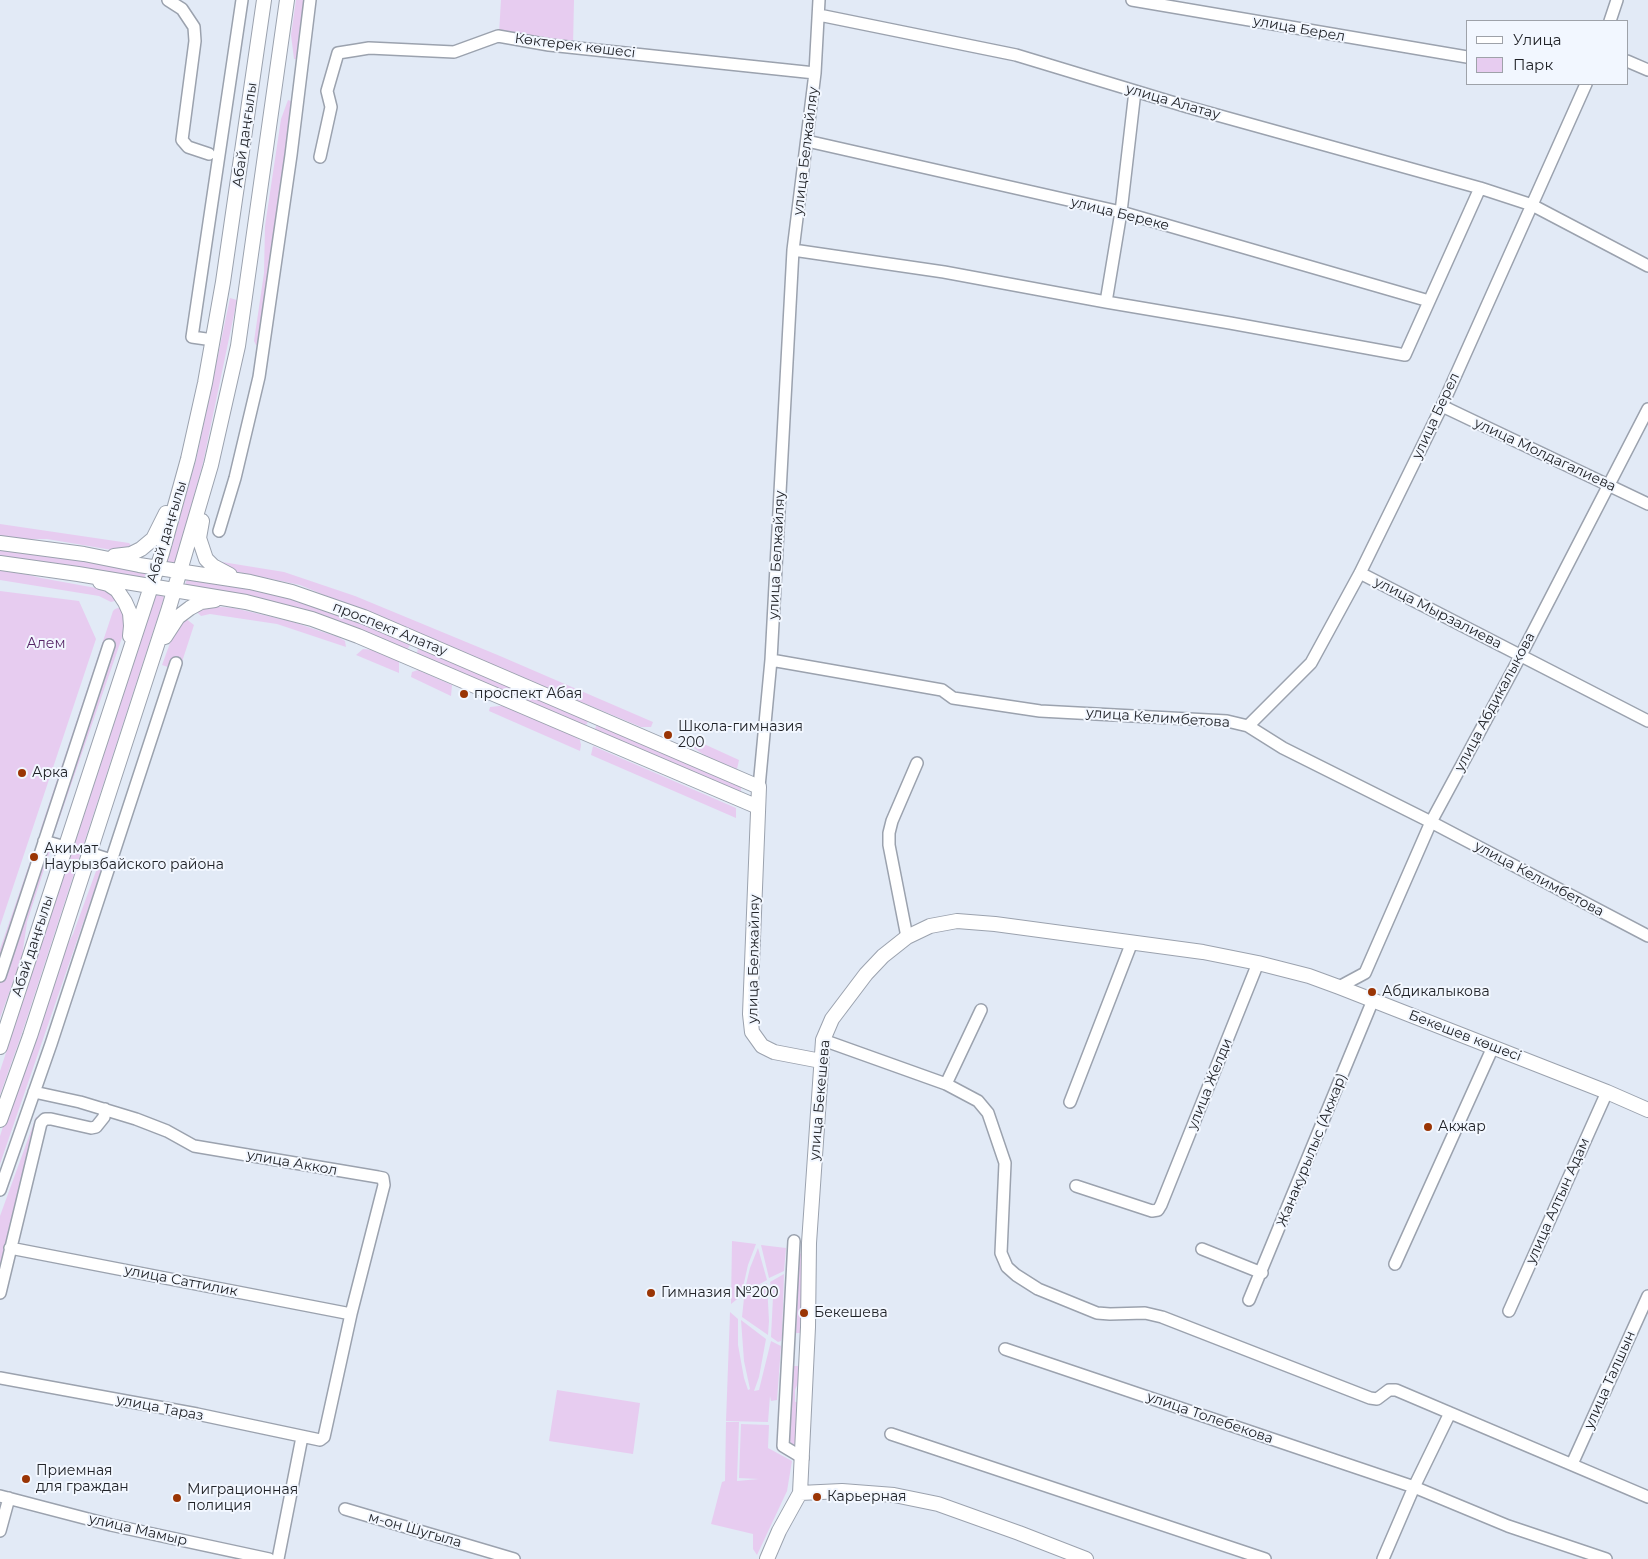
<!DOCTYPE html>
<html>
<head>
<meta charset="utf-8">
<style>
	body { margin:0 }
	#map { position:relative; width:1648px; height:1559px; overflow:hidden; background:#e2eaf6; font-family:Montserrat,sans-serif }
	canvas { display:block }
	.legend { position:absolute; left:1466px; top:20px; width:162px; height:65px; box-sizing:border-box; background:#f2f7ff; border:1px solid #9ea2a9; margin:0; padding:6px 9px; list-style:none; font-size:15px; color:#212328 }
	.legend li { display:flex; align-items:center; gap:10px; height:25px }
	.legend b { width:25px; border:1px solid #9ea2a9 }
</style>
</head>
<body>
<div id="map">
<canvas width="1648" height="1559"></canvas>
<ul class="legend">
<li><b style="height:6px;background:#fff"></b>Улица</li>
<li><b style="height:14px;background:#e7ccf0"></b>Парк</li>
</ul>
</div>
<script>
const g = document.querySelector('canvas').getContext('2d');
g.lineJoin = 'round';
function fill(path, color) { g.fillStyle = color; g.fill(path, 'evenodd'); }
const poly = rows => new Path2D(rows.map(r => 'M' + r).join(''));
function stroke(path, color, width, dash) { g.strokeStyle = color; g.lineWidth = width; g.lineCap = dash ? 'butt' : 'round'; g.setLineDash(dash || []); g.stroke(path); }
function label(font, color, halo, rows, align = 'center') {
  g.font = font + ' Montserrat,sans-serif'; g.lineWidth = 4; g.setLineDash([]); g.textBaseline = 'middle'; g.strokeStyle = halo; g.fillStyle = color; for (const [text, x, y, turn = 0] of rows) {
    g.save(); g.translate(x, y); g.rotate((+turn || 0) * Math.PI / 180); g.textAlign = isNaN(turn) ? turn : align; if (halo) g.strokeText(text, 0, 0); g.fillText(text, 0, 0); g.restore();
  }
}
const green = poly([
	[296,0,307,0,299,59,294,59,291,35],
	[501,0,574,0,573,46,499,33],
	[288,100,293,102,259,345,256,345,254,341,264,273,265,226,281,119],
	[230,298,237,300,203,463,175,564,168,565,167,562,196,460],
	[0,524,129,543,133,548,112,550,47,539,13,539,0,537],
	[0,547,81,559,146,571,144,580,0,558],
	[216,561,284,572,355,596,500,656,653,722,651,727,641,727,300,585,233,571],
	[0,568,41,578,107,590,118,600,111,602,99,596,0,580],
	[190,578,249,587,315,605,409,642,410,645,407,650,187,587,185,585,187,579],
	[0,591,79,601,96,639,0,926],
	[158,593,162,593,164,598,22,1033,0,1095,0,1071,156,595],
	[124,606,126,626,54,834,51,834,114,642,108,640,44,832,40,831,113,611,115,609],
	[210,606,234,608,293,622,338,637,345,641,346,647,277,624,210,614,201,616,197,612],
	[185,618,194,625,117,861,114,860,179,662,171,660,168,667,162,665,176,627],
	[418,648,588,720,587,724,583,726,419,657,417,653],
	[363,649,376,650,399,661,399,673,356,655],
	[418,670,452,685,451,696,411,677,412,672],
	[509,705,572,735,580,740,581,745,580,751,489,711,490,707],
	[597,724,741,785,741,795,597,732,595,729],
	[693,739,739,760,737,769,707,757,691,746],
	[593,746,736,808,736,818,591,755],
	[46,849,50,851,27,922,22,957,0,1018,0,983],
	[30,862,34,863,0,967,0,949],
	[99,863,103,865,0,1164,0,1136,54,969,73,934],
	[36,1117,40,1117,0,1275,0,1216],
	[732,1241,756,1244,748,1265,741,1296,731,1304],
	[761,1245,786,1248,784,1271,769,1278],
	[758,1248,767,1280,744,1293,750,1268],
	[805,1249,801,1333,796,1333,799,1255],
	[784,1274,782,1336,781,1341,778,1342,771,1337,773,1297,770,1282],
	[767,1283,769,1321,768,1335,742,1317,744,1298],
	[730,1312,738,1319,738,1345,744,1378,748,1390,750,1389,744,1361,741,1320,766,1339,759,1377,754,1391,759,1390,771,1341,781,1346,777,1400,771,1401,770,1396,768,1422,726,1421],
	[793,1366,799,1366,798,1383,795,1390,795,1402,797,1402,795,1446,791,1443,789,1439],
	[557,1390,640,1403,633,1454,549,1441],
	[726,1422,739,1422,737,1481,759,1479,739,1478,741,1424,769,1425,768,1448,792,1461,787,1491,757,1555,753,1549,753,1534,711,1524,722,1482,725,1481]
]);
const minor = poly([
	[168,0,182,9,194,27,195,41,182,140,188,147,209,154],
	[1132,0,1467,57],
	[819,15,1016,55,1188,107,1480,188,1532,205,1648,266],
	[1610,21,1617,0],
	[1627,61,1648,70],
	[807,141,1121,212,1429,301],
	[320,157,331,107,327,91,338,53,357,50,369,48,454,52,498,36,549,45,815,73],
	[793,250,944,272,1106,302,1230,323,1405,355,1480,188],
	[1106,302,1121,212,1135,91],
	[213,340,192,337,242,0],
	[1442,406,1648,504],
	[219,531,235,478,259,377,291,155,310,0],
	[1360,573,1648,721],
	[771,660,942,690,953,698,1040,711,1227,721,1248,726,1283,748,1431,822,1648,936],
	[1248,726,1311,663,1360,573,1442,406,1586,84],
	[759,787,771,660,793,250,815,73,819,0],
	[44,841,65,847],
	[89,853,111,860],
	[907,937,889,845,889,833,892,821,917,763],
	[0,976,109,645],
	[1339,987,1365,973,1431,822,1521,655,1648,409],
	[823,1040,946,1084,978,1101,988,1113,1005,1163,1001,1253,1007,1267,1016,1275,1038,1289,1097,1313,1110,1314,1145,1313,1162,1317,1370,1398,1377,1399,1389,1390,1396,1390,1648,1497],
	[946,1084,981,1010],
	[1070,1102,1132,942],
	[1076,1186,1152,1211,1158,1210,1161,1205,1258,963],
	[0,1190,51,1044,176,663],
	[794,1241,783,1446,803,1458],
	[10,1248,351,1314],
	[1202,1249,1262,1273],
	[1395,1264,1493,1047],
	[0,1293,41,1123,45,1119,51,1119,91,1128,96,1127,104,1117,105,1109],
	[1249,1300,1373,1000],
	[1509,1311,1607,1092],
	[1005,1349,1414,1487,1508,1526,1606,1559],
	[0,1378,197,1414,320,1440,324,1437,351,1314,384,1185,383,1178,378,1177,194,1146,167,1131,136,1119,80,1102,34,1092],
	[891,1434,1265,1559],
	[1572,1464,1648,1296],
	[0,1496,111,1525,269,1559],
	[345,1509,514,1559],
	[0,1531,9,1498],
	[278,1559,302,1437],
	[1383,1559,1414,1487,1450,1413]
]);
const major = poly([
	[202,521,199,538,206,559,213,566,230,575],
	[0,543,84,554,139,565,250,582,292,592,364,617,759,787,750,1014,752,1032,762,1046,774,1052,821,1061],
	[114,556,131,554,141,549,153,539,166,513],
	[0,563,78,574,246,602,312,619,358,636,758,807],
	[100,582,108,584,117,590,125,602,130,613,131,626,130,636],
	[165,637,178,617,190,608,201,602,215,600],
	[0,1047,162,553,188,459,205,383,223,282,264,0],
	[0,1120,30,1036,169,608,211,465,238,346,287,0],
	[800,1493,842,1491,894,1495,938,1504,1019,1533,1086,1559],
	[767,1559,779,1531,800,1493,808,1327,809,1243,823,1040,832,1019,866,974,883,956,907,937,930,926,957,921,995,924,1203,952,1258,963,1309,976,1339,987,1607,1092,1648,1110]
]);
const markers = [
	[464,694,5,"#9a3505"],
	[668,735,5,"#9a3505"],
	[22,773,5,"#9a3505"],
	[34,857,5,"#9a3505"],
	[1372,992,5,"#9a3505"],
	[1428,1127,5,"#9a3505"],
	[651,1293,5,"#9a3505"],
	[804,1313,5,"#9a3505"],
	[26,1479,5,"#9a3505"],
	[817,1497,5,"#9a3505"],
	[177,1498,5,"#9a3505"]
];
const streetNames = [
	["улица Берел",1299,29,10],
	["Көктерек көшесі",575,46,7],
	["улица Алатау",1173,102,16],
	["Абай даңғылы",245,135,-82],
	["улица Белжайляу",806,151,-83],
	["улица Береке",1120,214,14],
	["улица Берел",1436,416,-65],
	["улица Молдагалиева",1545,455,25],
	["Абай даңғылы",167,532,-73],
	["улица Белжайляу",777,555,-87],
	["улица Мырзалиева",1438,613,27],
	["проспект Алатау",390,629,22],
	["улица Абдикалыкова",1495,702,-62],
	["улица Келимбетова",1158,718,4],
	["улица Келимбетова",1539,879,28],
	["Абай даңғылы",33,946,-72],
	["улица Белжайляу",754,959,-89],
	["Бекешев көшесі",1465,1036,21],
	["улица Желди",1210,1084,-68],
	["улица Бекешева",820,1100,-85],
	["Жанакурылыс (Акжар)",1312,1150,-68],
	["улица Аккол",292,1163,10],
	["улица Алтын Адам",1558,1201,-66],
	["улица Саттилик",181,1281,11],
	["улица Талшын",1610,1380,-66],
	["улица Тараз",160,1408,11],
	["улица Толебекова",1210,1418,19],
	["улица Мамыр",138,1530,13],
	["м-он Шугыла",415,1530,16]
];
const parkNames = [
	["Алем",46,644]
];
const poiNames = [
	["проспект Абая",474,694],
	["Школа-гимназия",678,727],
	["200",678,743],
	["Арка",32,773],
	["Акимат",44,849],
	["Наурызбайского района",44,865],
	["Абдикалыкова",1382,992],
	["Акжар",1438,1127],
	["Гимназия №200",661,1293],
	["Бекешева",814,1313],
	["Приемная",36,1471],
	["для граждан",36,1487],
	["Миграционная",187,1490],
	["полиция",187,1506],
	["Карьерная",827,1497]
];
fill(green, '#e7ccf0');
stroke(minor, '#9ba2ae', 14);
stroke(major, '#9ba2ae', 16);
stroke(minor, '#fff', 11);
stroke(major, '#fff', 14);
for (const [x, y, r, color] of markers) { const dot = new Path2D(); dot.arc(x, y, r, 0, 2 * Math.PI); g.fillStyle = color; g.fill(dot); stroke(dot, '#f2f7ff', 2); }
label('14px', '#212328', '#f2f7ff', streetNames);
label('14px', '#562566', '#f2f7ff', parkNames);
label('14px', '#212328', '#f2f7ff', poiNames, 'left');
</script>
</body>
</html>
